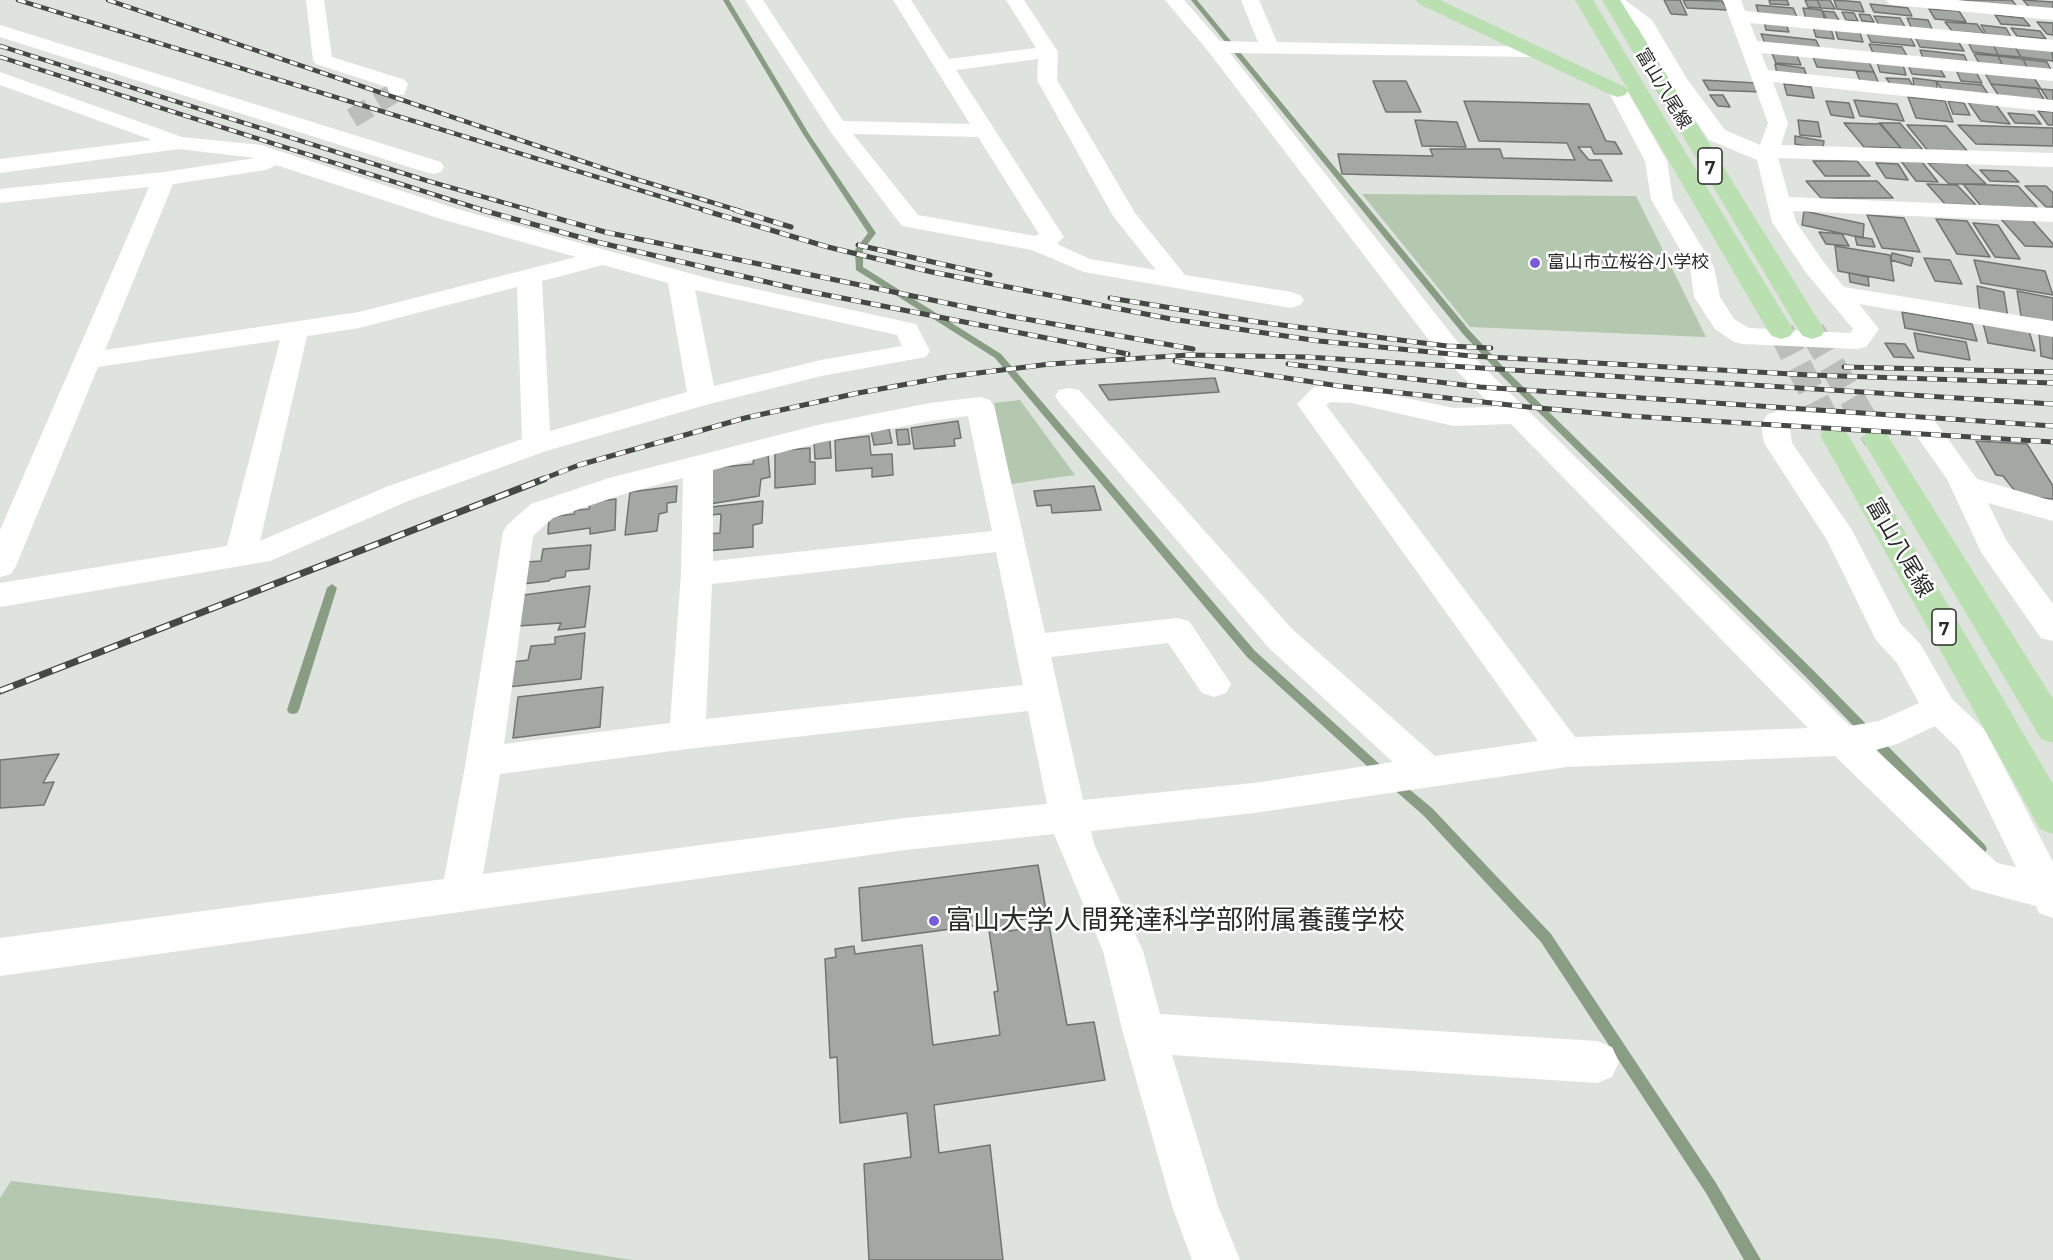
<!DOCTYPE html>
<html>
<head>
<meta charset="utf-8">
<style>
	body { margin:0 }
	canvas { display:block; background:#dfe3de }
</style>
</head>
<body>
<canvas width="2053" height="1260"></canvas>
<script>
const g = document.querySelector('canvas').getContext('2d');
g.lineJoin = 'round';
function fill(path, color) { g.fillStyle = color; g.fill(path, 'evenodd'); }
const poly = rows => new Path2D(rows.map(r => 'M' + r).join(''));
function stroke(path, color, width, dash) { g.strokeStyle = color; g.lineWidth = width; g.lineCap = dash ? 'butt' : 'round'; g.setLineDash(dash || []); g.stroke(path); }
function label(font, color, halo, rows, align = 'center') {
  g.font = font + ' "Zilla Slab","Noto Sans JP",serif'; g.lineWidth = 5; g.setLineDash([]); g.textBaseline = 'middle'; g.strokeStyle = halo; g.fillStyle = color; for (const [text, x, y, turn = 0] of rows) {
    g.save(); g.translate(x, y); g.rotate((+turn || 0) * Math.PI / 180); g.textAlign = isNaN(turn) ? turn : align; if (halo) g.strokeText(text, 0, 0); g.fillText(text, 0, 0); g.restore();
  }
}
const green = poly([
	[1362,194,1636,196,1706,337,1470,327],
	[1020,400,1075,475,1011,484,994,403],
	[11,1181,506,1240,632,1260,0,1260,0,1198]
]);
const stream = poly([
	[723,0,729,0,809,134,876,233,863,250,863,267,1001,354,1255,651,1386,770,1388,773,1386,776,1382,778,1378,776,1247,657,995,358,856,270,855,250,868,233,803,134,723,0],
	[1191,0,1197,0,1469,330,1508,372,1812,669,1985,845,1987,849,1985,853,1981,854,1977,853,1804,675,1502,376,1463,334,1191,0],
	[332,584,337,588,299,710,297,713,293,714,289,713,287,710,327,588,332,584],
	[1394,778,1398,780,1432,808,1551,934,1716,1183,1761,1260,1744,1260,1706,1193,1541,942,1424,816,1390,786,1388,783,1390,780,1394,778]
]);
const building = poly([
	[1664,0,1680,0,1687,15,1671,14,1664,0],
	[1683,0,1722,1,1728,10,1687,8,1683,0],
	[1769,0,1787,0,1789,5,1770,4,1769,0],
	[1805,0,1817,0,1821,8,1808,7,1805,0],
	[1817,0,1830,0,1835,9,1821,8,1817,0],
	[1834,0,1860,2,1864,12,1837,9,1834,0],
	[1956,0,2012,0,2018,8,1956,0],
	[2023,0,2053,2,2053,10,2031,9,2023,0],
	[1870,4,1908,8,1912,16,1874,12,1870,4],
	[1756,5,1793,8,1797,17,1759,14,1756,5],
	[1803,8,1822,10,1825,21,1806,19,1803,8],
	[1929,9,1959,11,1966,22,1935,19,1929,9],
	[1822,11,1834,12,1840,22,1828,21,1822,11],
	[1842,12,1854,13,1858,21,1846,20,1842,12],
	[1859,14,1870,15,1874,22,1862,21,1859,14],
	[1995,15,2023,18,2030,26,2001,24,1995,15],
	[1874,16,1900,18,1905,27,1879,25,1874,16],
	[1907,18,1928,20,1933,31,1912,29,1907,18],
	[1764,22,1786,24,1789,32,1766,30,1764,22],
	[1945,22,1977,24,1984,34,1952,31,1945,22],
	[2037,22,2053,23,2053,35,2047,34,2037,22],
	[1981,25,2006,28,2011,37,1986,34,1981,25],
	[1813,27,1831,29,1834,39,1816,37,1813,27],
	[2011,28,2040,31,2046,39,2017,36,2011,28],
	[1835,29,1860,33,1863,42,1838,39,1835,29],
	[1867,33,1910,37,1915,46,1871,42,1867,33],
	[1761,34,1816,40,1820,49,1765,43,1761,34],
	[1915,37,1958,41,1964,51,1920,47,1915,37],
	[1968,42,1993,44,1998,55,1973,52,1968,42],
	[1869,44,1902,47,1907,56,1873,53,1869,44],
	[1993,44,2015,47,2021,57,1998,55,1993,44],
	[2015,47,2052,50,2053,61,2021,57,2015,47],
	[1920,50,1964,55,1968,63,1923,58,1920,50],
	[1771,51,1796,53,1801,65,1776,63,1771,51],
	[1974,54,1998,56,2003,66,1979,63,1974,54],
	[1998,56,2023,59,2028,69,2003,66,1998,56],
	[1813,57,1869,62,1874,72,1817,67,1813,57],
	[2023,59,2047,62,2052,72,2028,69,2023,59],
	[1877,62,1903,65,1906,75,1880,72,1877,62],
	[1775,64,1804,68,1807,77,1777,74,1775,64],
	[1908,65,1940,69,1945,77,1912,74,1908,65],
	[1956,70,1976,72,1982,83,1961,81,1956,70],
	[1856,71,1874,72,1879,84,1861,83,1856,71],
	[1985,73,2034,78,2041,89,1991,84,1985,73],
	[1886,78,1909,79,1914,88,1892,86,1886,78],
	[1913,78,1936,81,1938,91,1914,88,1913,78],
	[1703,80,1756,83,1762,92,1709,90,1703,80],
	[1373,81,1406,81,1421,112,1386,112,1373,81],
	[1936,81,1982,85,1988,94,1943,91,1936,81],
	[1784,84,1811,87,1814,98,1787,95,1784,84],
	[1991,84,2037,88,2045,101,1999,96,1991,84],
	[2041,89,2053,90,2053,101,2048,100,2041,89],
	[1710,95,1723,95,1730,107,1718,106,1710,95],
	[1908,97,1945,101,1953,122,1916,118,1908,97],
	[1854,100,1897,104,1904,121,1860,116,1854,100],
	[1464,101,1589,104,1606,141,1615,142,1622,154,1594,154,1591,147,1578,147,1589,160,1601,160,1612,181,1342,174,1338,154,1433,156,1430,149,1500,149,1503,158,1575,160,1567,143,1479,141,1464,101],
	[1826,101,1849,103,1854,118,1831,115,1826,101],
	[1948,101,1964,103,1970,115,1953,114,1948,101],
	[1968,102,1996,105,2010,124,1981,121,1968,102],
	[2038,111,2053,112,2053,125,2048,125,2038,111],
	[2008,113,2034,115,2041,124,2015,123,2008,113],
	[1415,120,1457,122,1466,147,1422,146,1415,120],
	[1798,120,1818,122,1821,137,1800,135,1798,120],
	[1844,123,1881,124,1901,148,1864,147,1844,123],
	[1879,123,1900,123,1923,150,1902,149,1879,123],
	[1907,125,1946,126,1969,153,1929,152,1907,125],
	[1958,125,2053,128,2053,146,1976,144,1958,125],
	[1795,136,1824,141,1823,149,1795,144,1795,136],
	[1813,161,1857,161,1870,176,1825,176,1813,161],
	[1901,161,1922,162,1938,182,1916,181,1901,161],
	[1876,163,1898,164,1908,180,1886,178,1876,163],
	[1928,163,1965,163,1986,184,1949,184,1928,163],
	[1980,170,2008,171,2019,182,1990,181,1980,170],
	[1806,181,1877,181,1893,198,1821,198,1806,181],
	[1927,184,1957,185,1976,205,1945,204,1927,184],
	[1963,184,2018,186,2038,208,1981,206,1963,184],
	[2025,186,2046,186,2053,193,2053,207,2046,207,2025,186],
	[1804,211,1864,224,1863,238,1802,225,1804,211],
	[1867,215,1904,218,1920,252,1882,248,1867,215],
	[2000,218,2031,219,2053,244,2053,247,2025,246,2000,218],
	[1936,219,1967,221,1990,257,1957,254,1936,219],
	[1973,223,1998,225,2020,259,1995,257,1973,223],
	[1819,232,1842,234,1849,246,1826,244,1819,232],
	[1855,236,1872,239,1875,247,1857,245,1855,236],
	[1835,246,1890,255,1894,281,1838,271,1835,246],
	[1892,253,1913,258,1911,266,1891,260,1892,253],
	[1924,258,1950,260,1962,284,1935,281,1924,258],
	[1974,260,2045,271,2053,295,1981,283,1974,260],
	[1849,273,1868,277,1869,286,1850,282,1849,273],
	[1977,286,2004,292,2008,318,1980,312,1977,286],
	[2017,291,2053,298,2053,323,2021,316,2017,291],
	[1902,312,1972,324,1977,341,1905,328,1902,312],
	[1983,323,2029,331,2035,351,1988,343,1983,323],
	[1914,333,1966,342,1970,360,1918,351,1914,333],
	[2039,333,2053,336,2053,359,2041,356,2039,333],
	[1885,343,1905,344,1914,358,1894,357,1885,343],
	[1215,378,1219,392,1109,400,1099,385,1215,378],
	[958,421,961,438,954,439,955,446,914,449,911,428,958,421],
	[889,429,892,443,874,445,871,431,889,429],
	[908,429,910,444,898,445,896,430,908,429],
	[869,436,871,455,892,454,893,475,872,477,872,468,836,471,835,440,869,436],
	[830,440,831,458,815,459,814,442,830,440],
	[1976,441,2027,444,2053,486,2053,499,2019,496,2003,476,1996,475,1976,441],
	[810,448,810,462,815,462,815,484,775,488,775,451,810,448],
	[768,454,770,477,761,479,759,496,710,504,711,468,753,464,754,456,768,454],
	[677,486,676,502,667,503,667,512,659,514,657,531,625,535,630,492,677,486],
	[1094,486,1101,510,1052,513,1051,505,1037,506,1034,491,1094,486],
	[616,499,615,530,590,534,590,528,548,534,549,517,574,514,575,510,589,509,590,502,616,499],
	[763,501,762,523,753,525,753,547,707,551,708,534,720,533,721,514,711,515,711,507,763,501],
	[591,545,589,569,566,571,565,577,551,579,549,581,523,584,526,562,541,561,543,549,591,545],
	[590,586,585,627,558,630,561,623,518,626,524,595,590,586],
	[585,633,581,679,508,687,513,662,528,660,531,646,555,644,555,637,585,633],
	[603,687,600,727,513,738,518,697,603,687],
	[59,754,43,783,54,782,44,805,0,808,0,760,59,754],
	[1038,865,1047,916,1008,921,1009,931,1049,925,1067,1025,1094,1022,1105,1080,934,1105,939,1153,990,1145,1003,1260,869,1260,864,1164,911,1157,907,1113,840,1123,837,1057,830,1058,825,959,836,957,835,949,854,946,855,954,922,945,933,1045,1000,1035,994,992,998,991,988,924,862,941,859,888,1038,865]
]);
const minorTunnel = poly([
	[352,118,397,91]
]);
const majorTunnel = poly([
	[1781,331,1834,435],
	[1812,331,1876,439]
]);
const minor = poly([
	[306,0,324,0,332,57,405,80,408,84,404,95,390,95,387,87,316,64,313,60,306,0],
	[745,0,763,0,843,121,970,124,893,0,911,0,949,59,1036,48,1006,0,1024,0,1058,52,1057,80,1135,213,1185,275,1291,292,1300,295,1304,300,1300,305,1291,308,1084,272,1032,250,902,226,830,131,745,0],
	[1038,59,1037,80,1113,216,1156,270,1090,259,1057,244,1064,237,956,70,1038,59],
	[853,134,978,137,1039,234,1035,236,918,215,853,134],
	[1165,0,1184,0,1220,41,1258,42,1241,0,1259,0,1277,42,1540,47,1543,51,1540,55,1533,57,1230,53,1456,340,1850,726,1879,721,1919,703,1897,663,1876,640,1827,540,1764,443,1761,424,1768,414,1778,411,1924,417,1934,420,1977,479,2053,501,2053,521,1988,503,2006,540,2053,604,2053,641,2041,638,1981,552,1947,479,1916,435,1790,429,1792,443,1852,530,1900,623,1921,645,1952,699,1985,730,2053,862,2053,918,2039,913,2036,906,1972,889,1835,756,1566,767,1254,813,1091,831,1094,844,1143,951,1160,1014,1597,1041,1612,1047,1619,1062,1612,1077,1597,1083,1172,1055,1218,1206,1240,1260,1192,1260,1172,1206,1123,1033,1103,951,1054,834,905,850,0,976,0,938,444,879,466,761,503,532,507,525,531,504,609,478,818,425,930,403,980,397,990,400,994,406,1045,633,1177,618,1189,621,1231,684,1226,693,1214,697,1202,693,1168,643,1051,657,1083,800,1254,783,1393,762,1268,647,1059,402,1055,396,1059,390,1069,388,1079,390,1292,629,1435,756,1538,741,1297,404,1314,387,1324,385,1352,387,1454,408,1493,407,1438,352,1208,51,1165,0],
	[1330,402,1352,403,1454,426,1511,424,1808,728,1575,737,1326,405,1330,402],
	[968,416,992,531,713,561,713,470,818,443,930,421,968,416],
	[683,478,681,574,670,723,504,744,533,536,553,518,627,493,683,478],
	[996,552,1023,685,706,719,712,584,996,552],
	[1028,711,1047,804,905,818,483,874,500,774,687,749,1028,711],
	[1935,726,1959,750,2016,867,1997,863,1876,750,1897,744,1935,726],
	[1604,0,1625,0,1652,20,1687,79,1725,130,1760,145,1768,123,1723,0,1741,0,1745,11,2053,40,2053,52,1750,23,1757,41,2053,69,2053,81,1761,53,1768,70,2053,100,2053,112,1773,82,1788,123,1781,145,2053,153,2053,167,1778,158,1789,197,2053,208,2053,222,1793,211,1796,222,1825,264,1844,287,2053,321,2053,337,1859,304,1879,329,1866,347,1857,349,1743,344,1734,342,1715,329,1694,297,1690,267,1651,199,1645,161,1608,91,1611,87,1625,87,1667,161,1673,199,1714,267,1720,297,1734,319,1749,328,1850,333,1853,329,1807,274,1772,222,1757,160,1709,140,1668,80,1638,27,1604,0],
	[1886,0,1957,0,2053,8,2053,20,1895,5,1889,4,1886,0],
	[0,25,441,162,444,167,441,172,433,174,425,172,0,37,0,25],
	[0,72,182,137,261,145,457,209,714,280,916,324,930,351,926,357,821,376,709,404,546,451,408,501,270,561,0,607,0,583,227,546,280,340,98,367,16,566,11,574,0,577,0,530,149,187,0,203,0,189,164,172,256,158,179,149,0,173,0,159,152,140,0,85,0,72],
	[276,165,441,219,576,257,359,312,105,350,173,184,266,170,276,165],
	[603,265,668,283,687,392,550,431,542,281,603,265],
	[517,287,522,439,386,487,260,541,307,336,359,328,517,287],
	[695,290,897,335,902,346,821,360,714,386,695,290]
]);
const major = poly([
	[1416,0,1440,0,1625,87,1628,90,1575,0,1593,0,1794,331,1790,336,1781,339,1772,336,1768,331,1628,91,1625,95,1618,97,1611,95,1419,4,1416,0],
	[1602,0,1620,0,1825,331,1821,336,1812,339,1803,336,1799,331,1602,0],
	[1834,426,1844,429,1848,435,2053,784,2053,834,2040,829,1820,435,1824,429,1834,426],
	[1876,430,1886,433,2053,699,2053,743,2041,739,1862,439,1866,433,1876,430]
]);
const railFar2 = poly([
	[18,0,708,211],
	[108,0,626,176,740,211],
	[0,46,428,181,533,211],
	[0,57,486,211]
]);
const railFar1 = poly([
	[482,210,597,242,801,290,1128,354],
	[528,210,605,232,1009,316,1193,349],
	[703,210,828,247,932,272,1171,319,1319,341,1471,356,1810,375,2053,383],
	[735,210,791,227],
	[858,245,990,275],
	[1110,298,1258,322,1447,346,1491,348],
	[1175,361,1339,386,1528,407,1629,416,2053,442],
	[1288,364,1480,387,2053,426],
	[1844,367,2053,372],
	[540,480,579,465,745,418,858,393,946,377,1050,364,1189,355,1307,357,2053,404]
]);
const rail = poly([
	[0,691,544,479]
]);
const markers = [
	[1535,263,6,"#795dd8"],
	[934,921,6,"#795dd8"]
];
const farStreetnames = [
	["富山八尾線",1663,89,59]
];
const farPoinames = [
	["富山市立桜谷小学校",1547,263]
];
const shields = [
	[1710,166,24],
	[1944,627,24]
];
const shieldNames = [
	["7",1710,166],
	["7",1944,627]
];
const streetNames = [
	["富山八尾線",1899,548,60]
];
const nearPoinames = [
	["富山大学人間発達科学部附属養護学校",946,921]
];
fill(green, '#b4c7af');
fill(stream, '#899c84');
fill(building, '#a4a8a3');
stroke(building, '#717470', 1.5);
stroke(minorTunnel, '#bbbeba', 20, [20, 10]);
stroke(majorTunnel, '#bbbeba', 26, [26, 13]);
fill(minor, '#fff');
fill(major, '#badfb1');
stroke(railFar2, '#454845', 4.5);
stroke(railFar1, '#454845', 5);
stroke(rail, '#454845', 7);
stroke(railFar2, '#fff', 3, [8]);
stroke(railFar1, '#fff', 4, [10]);
stroke(rail, '#fff', 4.5, [14]);
for (const [x, y, r, color] of markers) { const dot = new Path2D(); dot.arc(x, y, r, 0, 2 * Math.PI); g.fillStyle = color; g.fill(dot); stroke(dot, '#fff', 2); }
label('18px', '#2a2c2a', '#fff', farStreetnames);
label('18px', '#2a2c2a', '#fff', farPoinames, 'left');
for (const [x, y, w] of shields) { const box = new Path2D(); box.roundRect(x - w / 2, y - 18, w, 36, 4.5); g.fillStyle = '#fff'; g.fill(box); stroke(box, '#2a2c2a', 1.5); }
label('bold 21px', '#2a2c2a', null, shieldNames);
label('22px', '#2a2c2a', '#fff', streetNames);
label('27px', '#2a2c2a', '#fff', nearPoinames, 'left');
</script>
</body>
</html>
